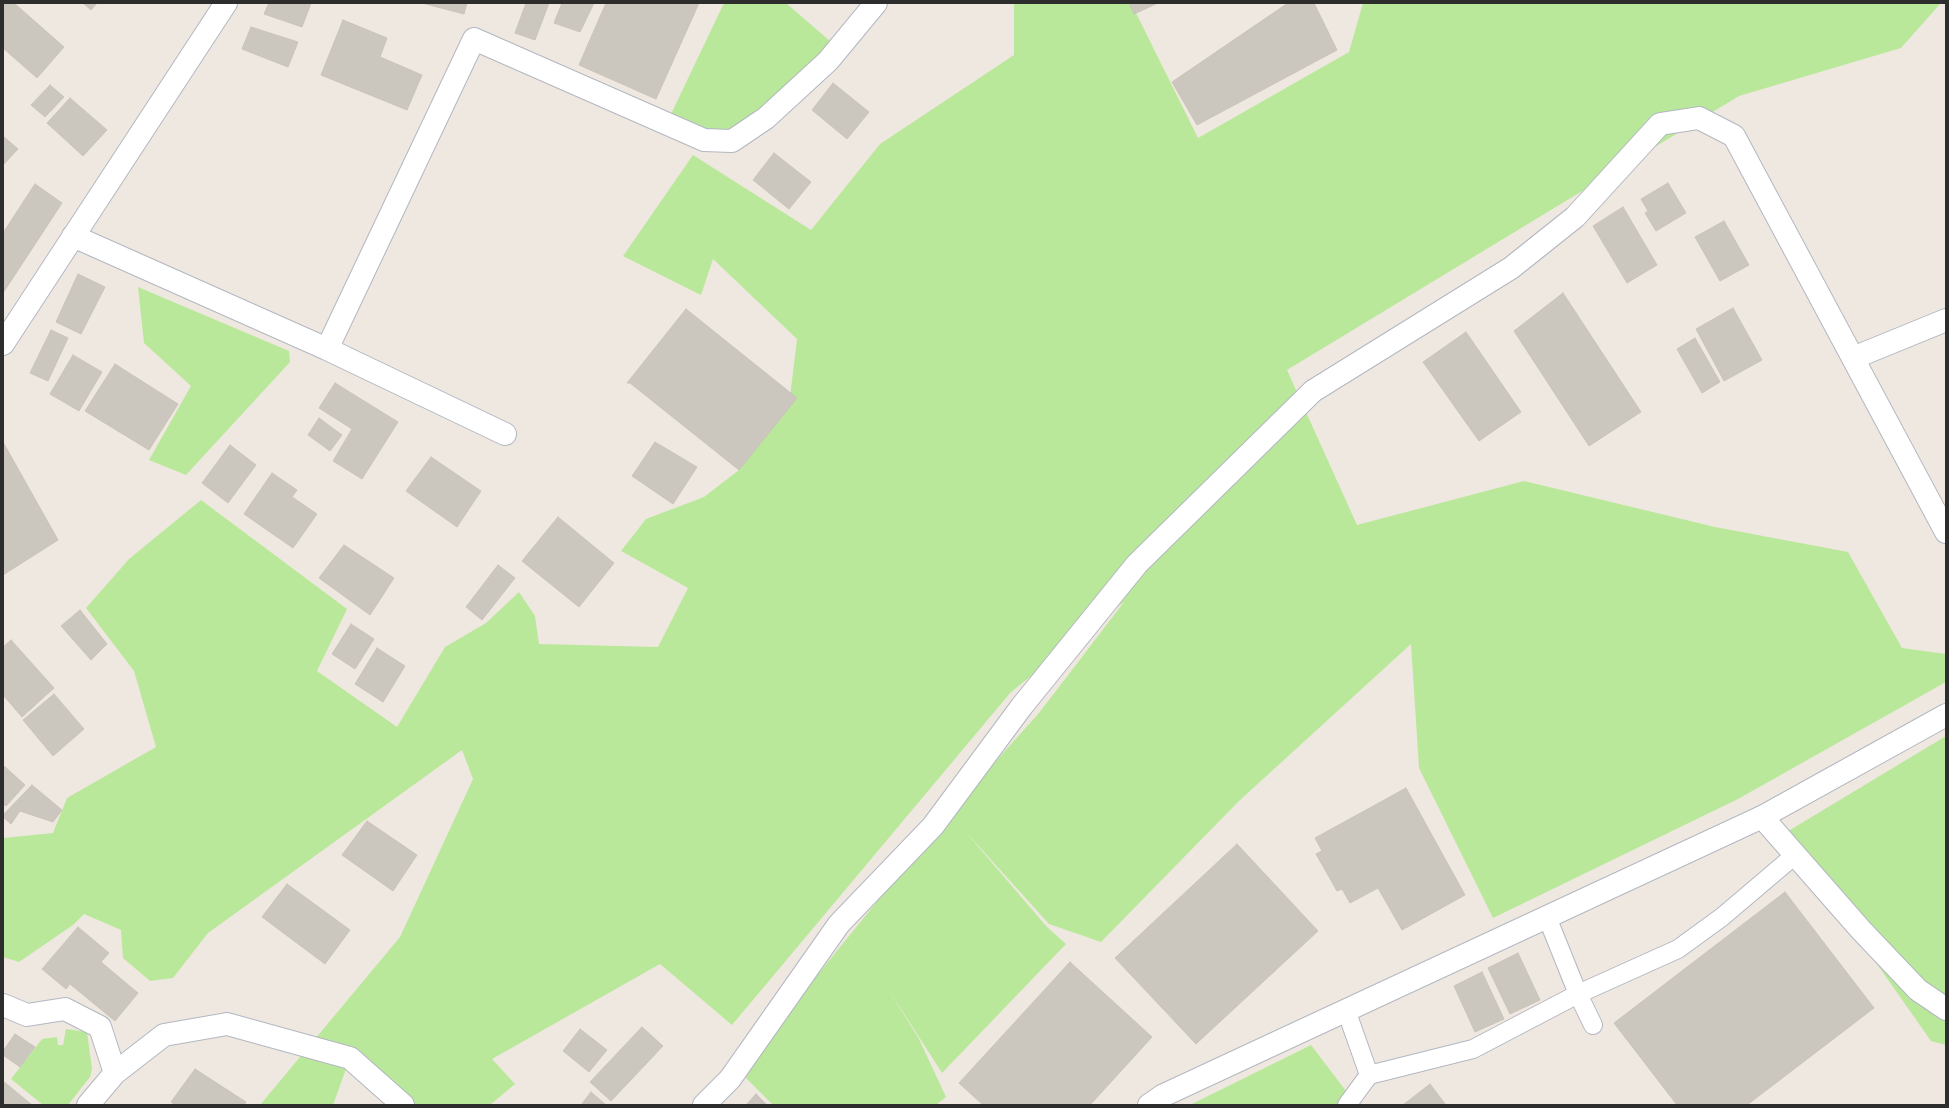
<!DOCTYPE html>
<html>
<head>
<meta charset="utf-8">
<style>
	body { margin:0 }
	#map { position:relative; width:1949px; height:1108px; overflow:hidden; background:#efe8e0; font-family:"DM Sans",sans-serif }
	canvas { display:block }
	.frame { position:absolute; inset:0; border:4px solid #2d2d2d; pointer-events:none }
</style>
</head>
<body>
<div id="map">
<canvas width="1949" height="1108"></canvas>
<div class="frame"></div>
</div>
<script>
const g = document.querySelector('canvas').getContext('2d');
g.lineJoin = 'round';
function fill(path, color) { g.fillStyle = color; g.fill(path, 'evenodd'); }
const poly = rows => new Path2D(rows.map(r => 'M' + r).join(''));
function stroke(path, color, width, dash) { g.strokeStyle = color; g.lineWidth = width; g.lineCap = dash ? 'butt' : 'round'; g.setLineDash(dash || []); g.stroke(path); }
const green = poly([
	[724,3,786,3,838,48,766,118,704,140,671,114],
	[1014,3,1131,3,1198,138,1349,52,1363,3,1941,3,1901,48,1739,96,1287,370,1357,525,1524,481,1715,527,1848,552,1902,648,1946,654,1946,682,1738,799,1493,918,1419,768,1411,644,1239,801,1101,942,1049,924,964,830,1047,927,1066,944,942,1073,887,987,919,1039,946,1097,936,1105,773,1105,746,1078,762,1043,949,813,1039,713,1124,602,1011,692,732,1025,660,964,492,1059,515,1084,490,1105,402,1105,350,1058,333,1105,260,1105,400,937,473,779,462,750,208,933,173,978,150,981,123,958,121,930,84,914,73,925,19,962,3,957,3,838,53,833,67,798,156,747,134,671,86,608,129,559,201,500,347,609,317,671,397,727,445,647,486,623,519,592,535,616,539,644,658,647,688,588,621,551,646,519,704,497,739,470,789,405,797,339,713,259,701,295,623,256,693,155,811,230,880,144,1014,55],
	[138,287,289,351,290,362,186,475,149,460,191,386,144,343],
	[1946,736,1946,1045,1931,1041,1785,833],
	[66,1029,87,1032,92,1069,90,1077,68,1105,43,1105,11,1079,42,1039,57,1037,58,1045,63,1045],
	[1311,1045,1346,1091,1343,1105,1190,1105]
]);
const building = poly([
	[3,3,14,3,64,47,37,78,3,48,3,3],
	[83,3,97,3,91,10,83,3],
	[269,3,311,3,302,27,264,14,269,3],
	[422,3,467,3,464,14,422,3],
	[526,3,549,3,535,40,515,33,526,3],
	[562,3,594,3,580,32,554,23,562,3],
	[606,3,699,3,656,99,579,65,606,3],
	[1129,3,1158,3,1134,14,1129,3],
	[1288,3,1314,3,1337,50,1197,125,1172,82,1288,3],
	[343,20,387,38,380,57,422,75,407,110,321,75,343,20],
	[251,27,298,42,288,67,242,49,251,27],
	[833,83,869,112,847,139,812,110,833,83],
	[50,85,64,97,45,117,31,105,50,85],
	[70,98,107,130,83,156,47,123,70,98],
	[3,136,18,149,3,165,3,136],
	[774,153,811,182,789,209,753,180,774,153],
	[1668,183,1686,213,1656,231,1645,213,1648,211,1641,199,1668,183],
	[35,184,62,203,3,293,3,233,35,184],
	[1623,207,1657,265,1627,283,1593,226,1623,207],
	[1724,221,1749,265,1720,281,1695,237,1724,221],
	[78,274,105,287,81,334,56,322,78,274],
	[1563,293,1641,412,1589,446,1514,331,1563,293],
	[1733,308,1762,360,1724,381,1696,329,1733,308],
	[686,309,797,398,739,470,630,383,627,383,686,309],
	[51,330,68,338,48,381,30,373,51,330],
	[1466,332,1521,412,1479,441,1423,362,1466,332],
	[1695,338,1720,382,1702,393,1677,349,1695,338],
	[73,355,102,372,79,411,50,394,73,355],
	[115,364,178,404,149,450,85,411,115,364],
	[335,383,398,422,362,479,333,461,352,429,319,408,335,383],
	[319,418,342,435,330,451,308,435,319,418],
	[3,442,58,540,3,575,3,442],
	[655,442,697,467,673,504,632,476,655,442],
	[230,445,256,465,228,503,202,483,230,445],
	[431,457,481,491,457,527,406,491,431,457],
	[272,473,297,490,292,497,317,514,293,548,244,514,272,473],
	[558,517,614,563,579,607,522,561,558,517],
	[344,545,394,578,370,615,319,578,344,545],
	[498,565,515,578,482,620,466,607,498,565],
	[80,610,107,644,91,660,61,626,80,610],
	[351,624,374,639,355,669,332,654,351,624],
	[11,640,54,688,22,717,3,695,3,647,11,640],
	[377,648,405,666,383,702,355,684,377,648],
	[54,694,84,729,53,756,23,720,54,694],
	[3,765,25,785,6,806,3,804,3,765],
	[32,785,62,810,53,822,20,811,11,824,3,817,3,815,32,785],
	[1406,788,1465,895,1402,930,1378,888,1350,903,1342,889,1337,891,1316,854,1322,851,1315,838,1406,788],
	[367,821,417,855,393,891,342,855,367,821],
	[1237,844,1318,931,1196,1044,1115,958,1237,844],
	[287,884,350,930,325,964,262,917,287,884],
	[1785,892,1874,1008,1747,1105,1677,1105,1614,1023,1785,892],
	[78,927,109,953,101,962,138,993,115,1021,70,984,66,989,42,969,78,927],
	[1518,953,1540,1000,1510,1014,1488,968,1518,953],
	[1070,962,1152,1037,1090,1105,983,1105,959,1083,1070,962],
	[1482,972,1504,1019,1475,1032,1454,986,1482,972],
	[642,1027,663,1046,611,1101,590,1082,642,1027],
	[580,1029,607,1050,589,1072,563,1051,580,1029],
	[15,1034,35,1047,20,1067,3,1055,3,1051,15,1034],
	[195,1069,246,1102,244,1105,175,1105,171,1102,195,1069],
	[3,1081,32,1105,3,1105,3,1081],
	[1430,1084,1446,1105,1403,1105,1430,1084],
	[591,1092,606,1105,581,1105,591,1092],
	[756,1094,767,1105,746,1105,756,1094]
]);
const lane = poly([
	[1547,917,1578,994,1593,1025],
	[1346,1010,1369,1075,1347,1105],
	[1369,1075,1473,1049,1578,994,1678,949,1722,917,1795,855]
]);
const street = poly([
	[73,236,327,349,505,434],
	[3,344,226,3],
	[327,349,474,39,704,140,732,141,766,118,828,61,876,3],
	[1853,358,1946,320],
	[1762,817,1861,930,1918,990,1946,1009],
	[3,1005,27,1015,65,1009,100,1027,115,1073],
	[88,1105,115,1073,164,1035,227,1024,350,1058,403,1105],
	[704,1105,730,1079,839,924,933,826,1022,706,1137,564,1313,391,1511,268,1575,217,1660,124,1699,118,1734,136,1946,532]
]);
const secondary = poly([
	[1149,1105,1162,1096,1762,817,1946,715]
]);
fill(green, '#bae89a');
fill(building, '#cbc6be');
stroke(building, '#cbc3b9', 1);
stroke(lane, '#b3b7c1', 20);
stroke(street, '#b3b7c1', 24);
stroke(secondary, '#b3b7c1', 24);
stroke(lane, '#fff', 18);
stroke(street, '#fff', 22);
stroke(secondary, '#fff', 22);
</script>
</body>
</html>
